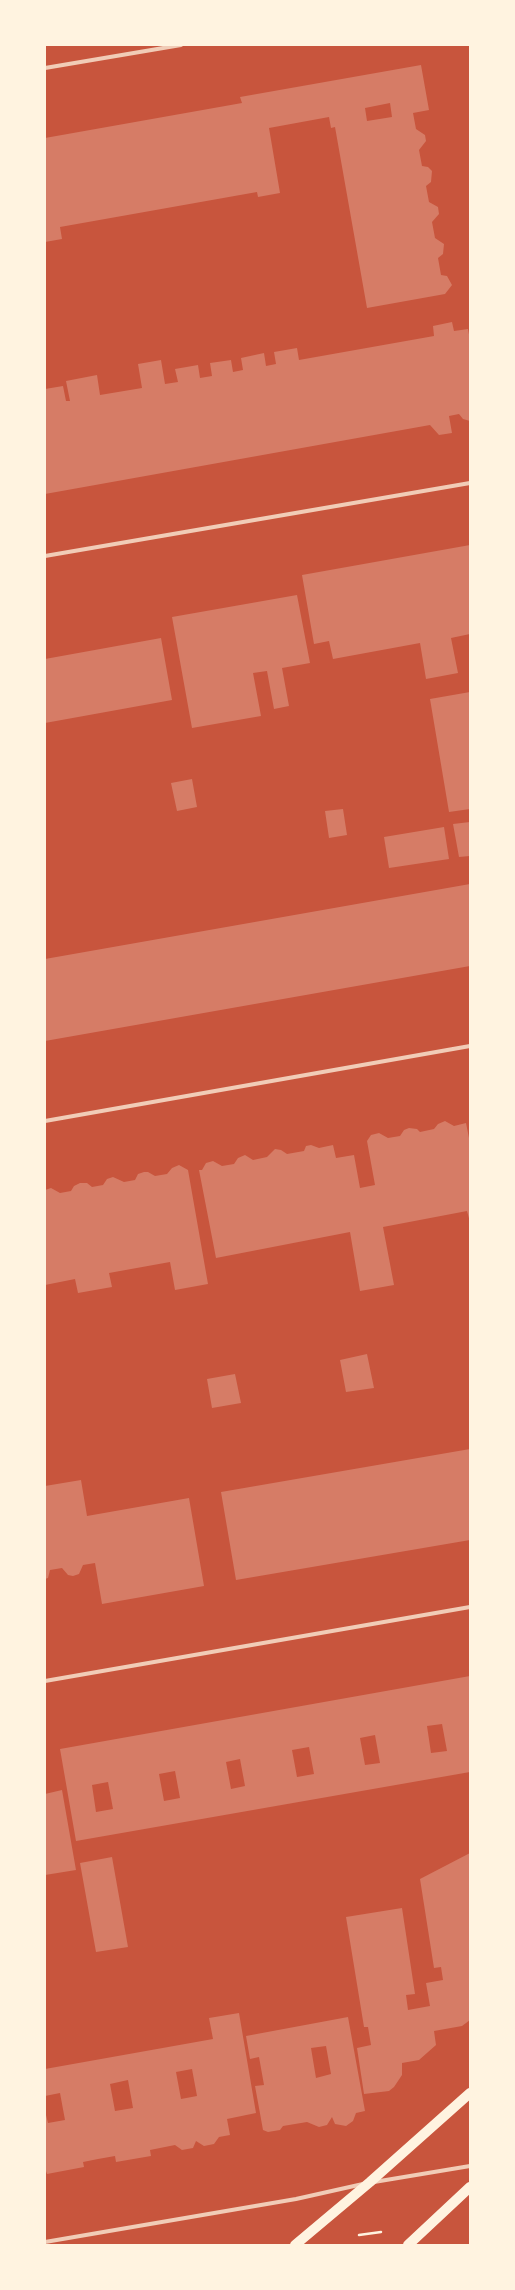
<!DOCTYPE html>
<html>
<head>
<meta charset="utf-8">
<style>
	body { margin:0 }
	#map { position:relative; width:515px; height:2290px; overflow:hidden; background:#c8553d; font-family:Mulish,sans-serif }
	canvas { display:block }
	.frame { position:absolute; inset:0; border:46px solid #fff3e0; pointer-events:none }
</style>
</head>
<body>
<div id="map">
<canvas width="515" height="2290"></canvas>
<div class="frame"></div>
</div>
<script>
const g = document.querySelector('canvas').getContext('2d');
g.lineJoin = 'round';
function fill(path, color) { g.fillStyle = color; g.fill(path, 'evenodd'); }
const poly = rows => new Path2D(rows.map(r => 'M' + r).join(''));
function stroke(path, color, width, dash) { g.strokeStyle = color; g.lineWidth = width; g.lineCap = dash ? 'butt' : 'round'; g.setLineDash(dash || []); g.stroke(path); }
const building = poly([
	[421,65,429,110,413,113,416,129,425,135,426,141,419,150,422,166,428,167,432,171,431,182,426,186,429,202,438,207,439,214,432,222,435,238,444,244,443,254,438,258,441,275,447,276,452,285,445,294,367,308,335,127,331,128,329,117,269,128,280,193,258,197,257,192,60,227,62,239,45,242,45,138,242,103,240,97],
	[390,103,392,117,367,121,365,108],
	[452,322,454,331,468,329,470,340,470,421,463,419,459,414,449,416,452,433,439,435,430,425,45,494,45,389,63,386,66,401,70,401,66,381,97,375,100,395,142,388,138,364,161,360,165,384,178,382,175,369,198,365,200,378,212,376,210,363,231,360,233,372,243,370,241,358,264,353,266,366,276,364,274,352,297,348,299,360,434,336,433,326],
	[470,545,470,634,451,638,458,673,426,679,420,643,333,659,329,641,314,644,302,575],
	[297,595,310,663,282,668,289,706,274,709,267,671,253,673,261,716,192,728,172,617],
	[161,638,172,700,45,723,45,659],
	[470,692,470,809,449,812,430,699],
	[192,779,197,807,177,811,171,783],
	[343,809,347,835,329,838,325,811],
	[470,822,470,856,459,857,453,824],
	[444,827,449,859,389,868,384,837],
	[470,884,470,966,45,1041,45,959],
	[445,1121,454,1126,466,1123,470,1143,470,1222,467,1211,383,1227,394,1285,360,1291,350,1232,216,1258,199,1170,202,1170,206,1163,213,1161,222,1166,234,1164,238,1158,245,1155,253,1160,267,1157,275,1149,281,1150,287,1154,304,1151,306,1146,311,1145,319,1148,333,1145,336,1158,354,1155,360,1188,375,1185,367,1141,371,1135,379,1133,388,1138,400,1136,404,1130,409,1128,417,1129,420,1132,434,1129,438,1124],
	[179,1165,188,1170,208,1284,175,1290,170,1262,109,1273,112,1287,78,1293,75,1279,45,1285,45,1190,51,1188,60,1193,71,1191,74,1186,80,1183,87,1183,92,1187,103,1185,107,1179,113,1177,124,1182,135,1180,138,1174,144,1172,148,1172,155,1176,167,1174,172,1168],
	[367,1354,374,1388,346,1392,340,1360],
	[235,1374,241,1403,212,1408,207,1379],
	[470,1449,470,1540,236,1580,221,1492],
	[81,1480,87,1516,189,1498,204,1586,102,1604,95,1563,83,1565,79,1574,73,1576,68,1575,62,1568,50,1570,48,1578,45,1579,45,1486],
	[470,1676,470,1772,76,1841,60,1749],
	[442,1724,447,1751,431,1753,427,1726],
	[375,1735,380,1763,365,1765,360,1738],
	[309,1747,314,1774,297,1777,292,1750],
	[240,1759,245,1786,231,1789,226,1762],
	[175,1771,180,1798,164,1801,159,1774],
	[108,1782,113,1809,96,1812,92,1785],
	[62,1790,76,1870,45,1875,45,1794],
	[470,1853,470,2020,462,2026,434,2031,436,2045,419,2060,402,2063,402,2075,394,2087,389,2091,364,2094,357,2048,371,2045,368,2027,364,2027,346,1917,402,1908,415,1994,406,1995,408,2010,430,2006,426,1983,443,1980,441,1967,434,1968,420,1879],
	[112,1857,128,1947,96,1952,80,1863],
	[239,2013,256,2113,227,2119,230,2135,219,2137,214,2144,204,2146,196,2141,193,2148,182,2150,175,2145,150,2150,151,2156,116,2162,115,2156,98,2159,83,2162,84,2167,47,2174,45,2168,45,2111,48,2123,65,2120,60,2093,45,2096,45,2069,213,2039,209,2018],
	[192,2069,197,2096,181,2099,176,2072],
	[128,2080,133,2108,115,2111,110,2084],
	[348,2017,365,2111,356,2113,353,2121,346,2126,335,2124,332,2117,327,2125,319,2127,307,2122,283,2126,280,2130,268,2132,263,2130,255,2086,264,2085,259,2057,250,2059,246,2036],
	[326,2046,331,2074,316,2078,311,2048]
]);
const path = poly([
	[359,2235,381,2232]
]);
const minor = poly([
	[45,68,181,45],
	[45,556,470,483],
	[45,1121,470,1046],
	[45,1681,470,1607],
	[374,2182,470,2166],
	[45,2242,296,2199,363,2184]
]);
const primary = poly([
	[295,2245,370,2182,470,2093],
	[408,2245,470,2187]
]);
fill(building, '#d67c66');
stroke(path, '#fff3e0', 2.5);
stroke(minor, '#f1ccb7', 4);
stroke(primary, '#fff3e0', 10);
</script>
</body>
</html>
